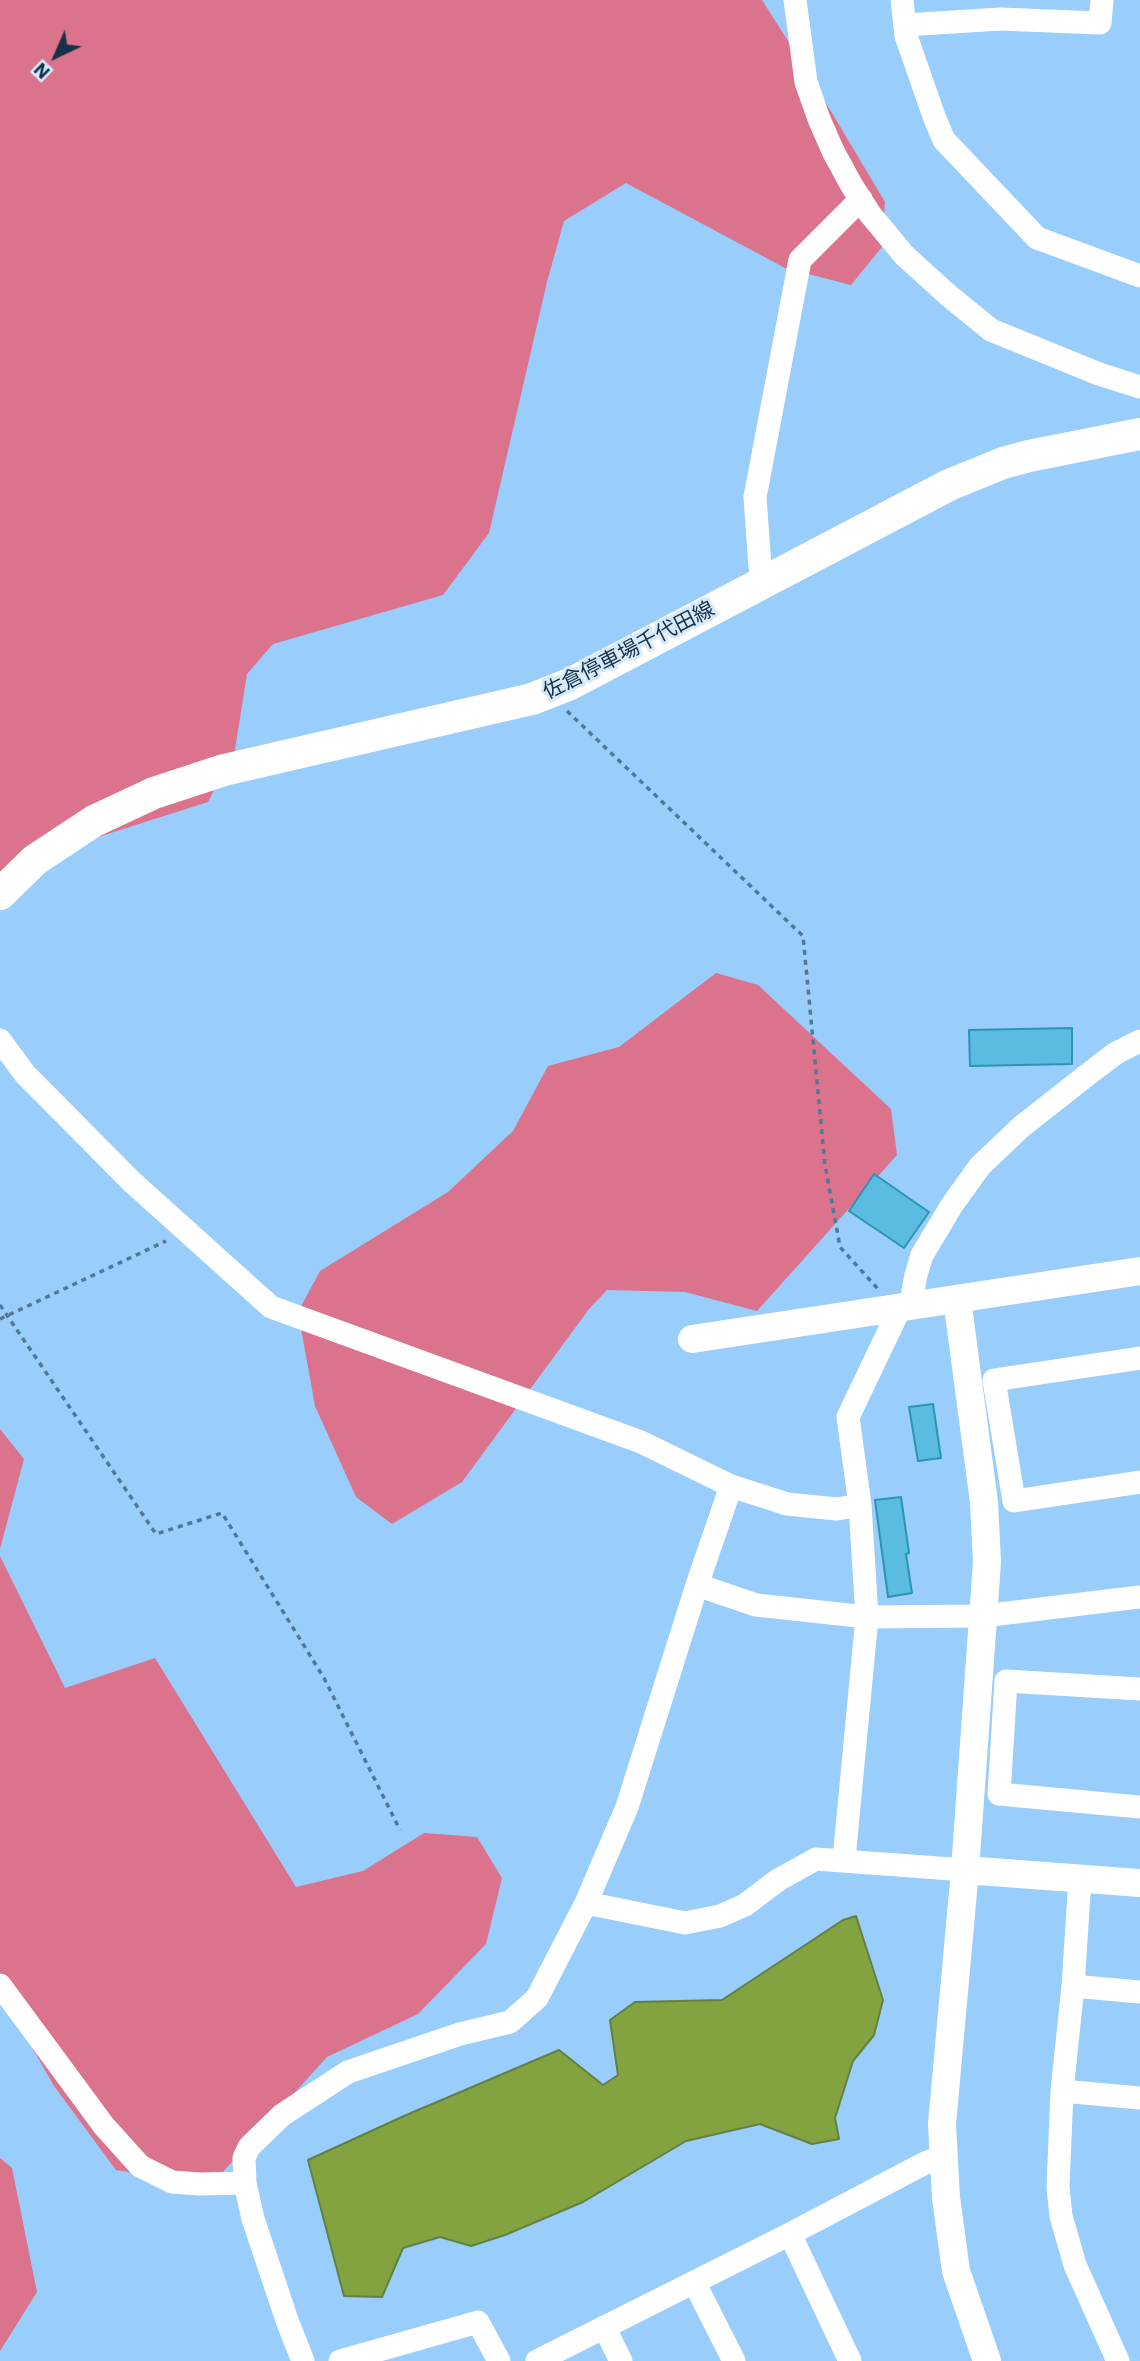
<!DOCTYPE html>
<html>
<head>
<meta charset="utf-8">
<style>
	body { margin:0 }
	#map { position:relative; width:1140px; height:2361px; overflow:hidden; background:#99cdfb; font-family:"IBM Plex Sans",sans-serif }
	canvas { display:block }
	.north { position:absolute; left:21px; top:21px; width:70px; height:70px; -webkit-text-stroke:5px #d7eafc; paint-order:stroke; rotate:224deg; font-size:19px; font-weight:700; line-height:28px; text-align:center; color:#163248 }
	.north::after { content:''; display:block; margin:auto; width:24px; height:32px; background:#163248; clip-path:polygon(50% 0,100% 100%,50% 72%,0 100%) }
</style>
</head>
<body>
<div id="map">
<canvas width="1140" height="2361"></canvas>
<div class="north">N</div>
</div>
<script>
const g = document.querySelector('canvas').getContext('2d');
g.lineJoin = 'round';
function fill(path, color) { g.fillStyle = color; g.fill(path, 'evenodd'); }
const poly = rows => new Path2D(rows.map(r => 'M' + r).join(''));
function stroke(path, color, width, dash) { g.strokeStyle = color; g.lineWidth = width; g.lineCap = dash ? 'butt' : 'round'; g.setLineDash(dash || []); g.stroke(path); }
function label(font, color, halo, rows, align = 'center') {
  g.font = font + ' "IBM Plex Sans","Noto Sans JP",sans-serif'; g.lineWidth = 6; g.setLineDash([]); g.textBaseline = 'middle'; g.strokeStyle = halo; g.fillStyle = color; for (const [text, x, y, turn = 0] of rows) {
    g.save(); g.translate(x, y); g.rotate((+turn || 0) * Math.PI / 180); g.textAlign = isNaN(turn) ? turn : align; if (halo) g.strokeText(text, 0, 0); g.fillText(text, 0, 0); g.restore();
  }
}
const forest = poly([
	[0,0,762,0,807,71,885,202,882,247,851,285,785,268,626,183,564,221,547,282,489,533,443,595,273,644,247,674,233,762,224,770,208,802,54,851,0,874],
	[716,973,758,985,891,1109,897,1155,757,1311,685,1292,607,1290,589,1309,462,1482,392,1524,356,1497,315,1406,298,1312,320,1271,448,1192,513,1131,548,1066,619,1047],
	[0,1429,24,1459,0,1549],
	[0,1556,65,1688,155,1658,296,1887,363,1871,424,1833,477,1837,502,1878,486,1944,418,2014,327,2057,211,2185,116,2170,54,2086,0,1991],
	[0,2158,12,2168,37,2292,0,2351]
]);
const water = poly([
	[856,1916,883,2000,874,2035,853,2061,835,2118,839,2139,812,2144,760,2124,686,2141,583,2202,505,2235,471,2246,440,2237,403,2248,382,2297,344,2296,308,2160,404,2116,559,2050,603,2085,618,2075,610,2020,635,2002,722,2000,843,1920,856,1916]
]);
const building = poly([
	[1072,1028,1072,1064,970,1066,969,1030,1072,1028],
	[874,1174,929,1212,904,1248,849,1211,874,1174],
	[933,1404,941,1458,918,1461,909,1407,933,1404],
	[901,1497,909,1553,906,1554,912,1593,888,1597,875,1500,901,1497]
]);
const path = poly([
	[567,711,803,936,825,1165,840,1247,878,1289],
	[0,1305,156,1534,222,1513,324,1678,400,1830],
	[0,1319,166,1241]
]);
const minor = poly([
	[795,0,806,82,819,119,833,151,852,186,870,214,904,255,948,295,991,330,1099,374,1140,387],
	[902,0,906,36,935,119,944,140,1037,238,1140,276],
	[905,25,1000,19,1100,23,1102,0],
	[765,582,760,567,755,497,800,260,861,199],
	[0,1040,25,1074,131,1181,271,1307,641,1442,731,1486,787,1504,837,1509,860,1505],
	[910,1307,916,1275,922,1255,952,1205,980,1166,1021,1127,1091,1072,1116,1053,1140,1041],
	[1140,1358,994,1380,1014,1501,1140,1482],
	[697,1585,756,1605,867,1617,983,1616,1140,1597],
	[1140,1689,1006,1681,999,1794,1140,1807],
	[844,1859,867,1617,860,1505,848,1417,900,1308],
	[1080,1879,1073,1986,1062,2091,1058,2187,1061,2216,1075,2265,1118,2361],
	[586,1903,685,1923,720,1916,745,1905,778,1880,816,1859,965,1870],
	[0,1985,104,2126,140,2166,172,2182,200,2184,245,2183],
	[1073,1986,1140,1992],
	[1062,2091,1140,2098],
	[790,2234,850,2361],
	[694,2282,734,2361],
	[604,2327,621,2361],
	[303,2361,288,2323,253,2219,245,2183,244,2158,249,2147,282,2115,348,2072,460,2034,510,2022,537,1998,586,1903,627,1807,697,1585,731,1486],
	[340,2361,478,2322,499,2361],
	[537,2361,790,2234,925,2163,944,2156]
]);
const tertiary = poly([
	[957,1299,984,1502,987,1562,965,1870,942,2124,946,2198,956,2271,987,2361],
	[692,1339,1140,1271],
	[965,1870,1140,1883]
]);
const secondary = poly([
	[0,894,35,860,94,821,154,793,224,770,532,699,570,684,949,485,1003,463,1029,456,1140,434]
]);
const streetNames = [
	["佐倉停車場千代田線",629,651,-27]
];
fill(forest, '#db738d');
fill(water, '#82a33f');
stroke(water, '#628142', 2);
fill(building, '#5abce1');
stroke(building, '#2b94b7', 2);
stroke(path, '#517899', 3.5, [5, 5]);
stroke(minor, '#fff', 23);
stroke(tertiary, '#fff', 28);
stroke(secondary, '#fff', 32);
label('21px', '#163248', '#d7eafc', streetNames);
</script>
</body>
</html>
